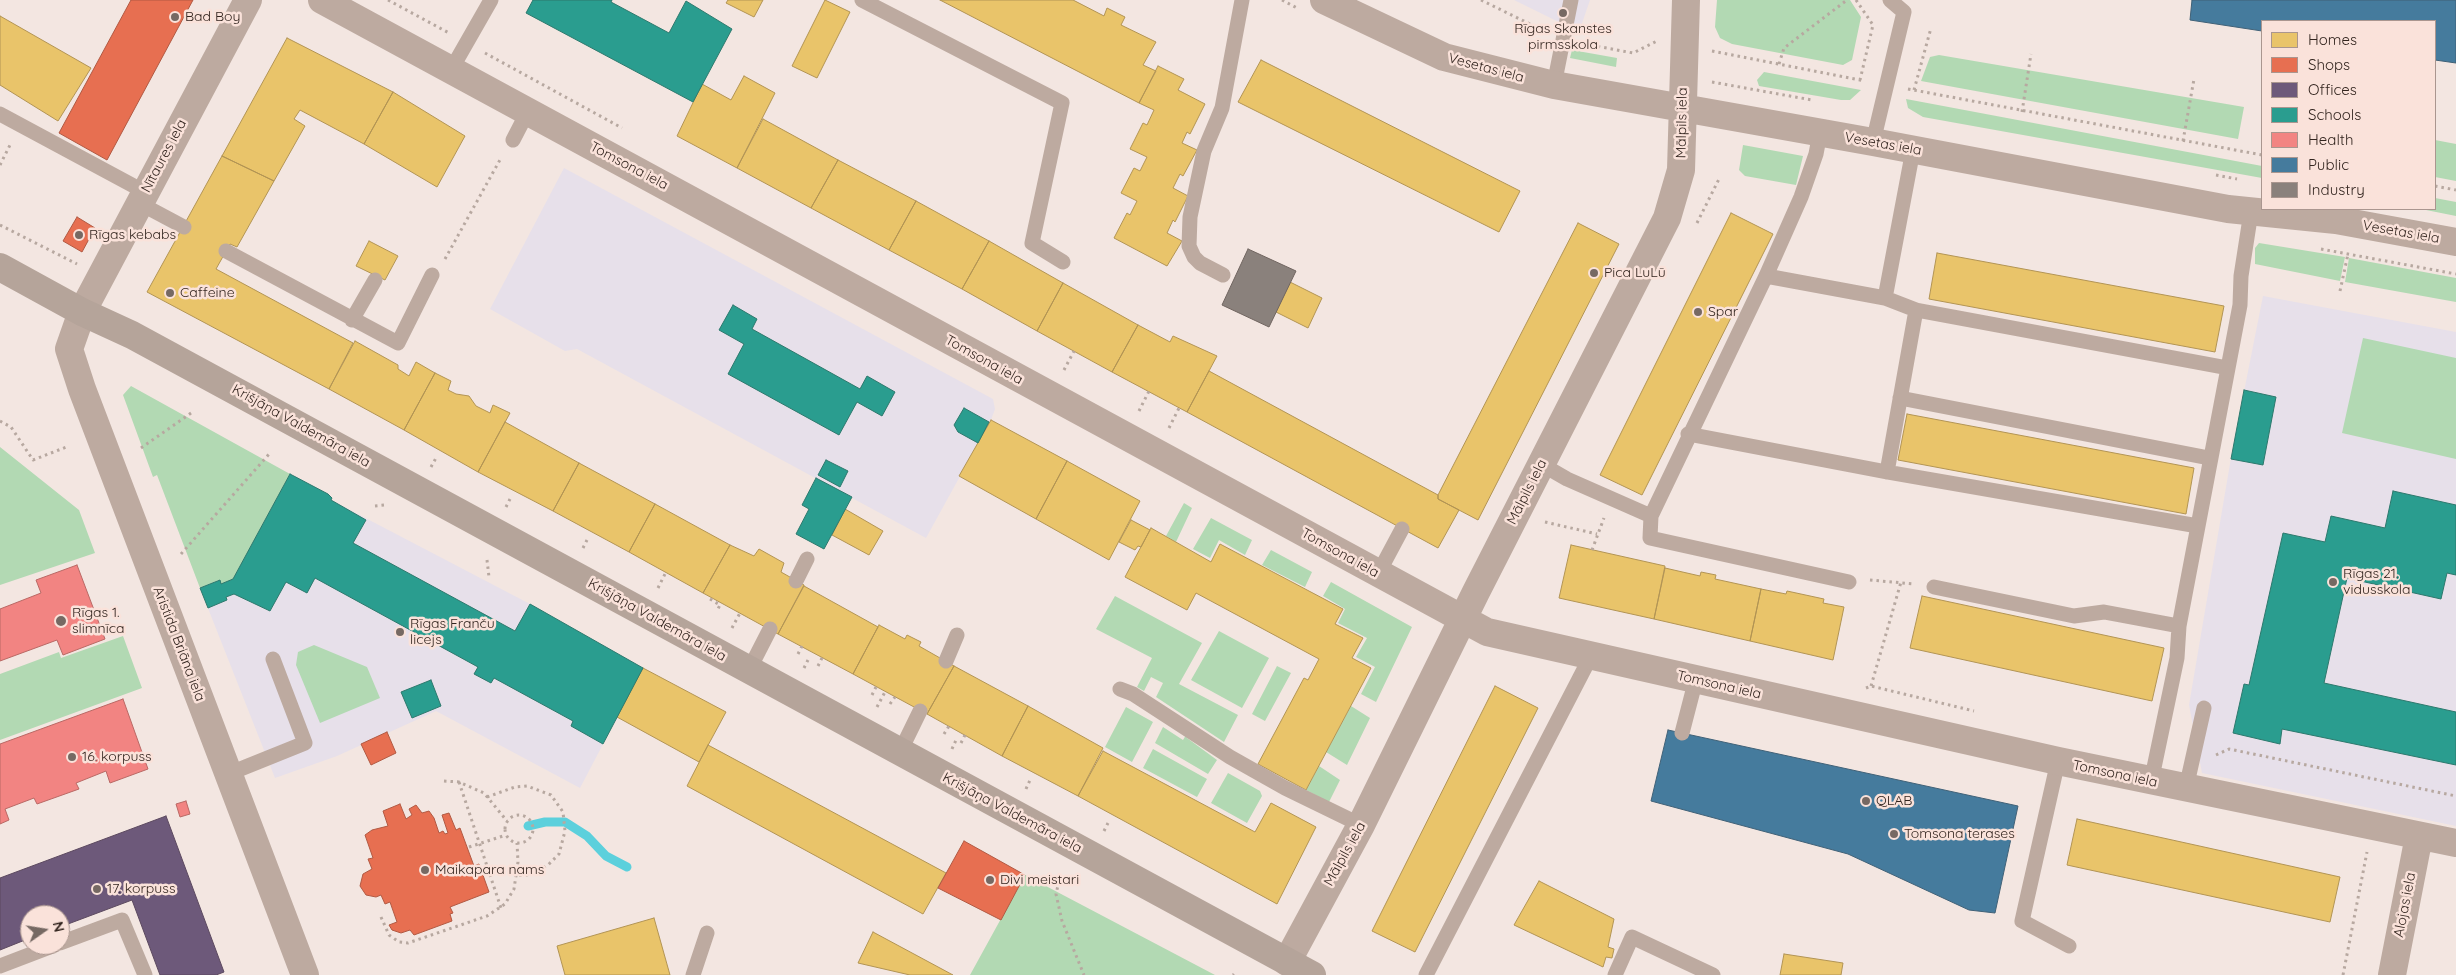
<!DOCTYPE html>
<html>
<head>
<meta charset="utf-8">
<style>
	body { margin:0 }
	#map { position:relative; width:2456px; height:975px; overflow:hidden; background:#f3e6e1; font-family:Quicksand,sans-serif }
	canvas { display:block }
	.legend { position:absolute; left:2261px; top:20px; width:175px; height:190px; box-sizing:border-box; background:#fae2da; border:1px solid #aa968f; margin:0; padding:6px 9px; list-style:none; font-size:15px; color:#33251f }
	.legend li { display:flex; align-items:center; gap:10px; height:25px }
	.legend b { width:25px; border:1px solid #aa968f }
	.north { position:absolute; left:20px; top:905px; width:50px; height:50px; box-sizing:border-box; background:#fae2da; border:1px solid #aa968f; border-radius:50%; rotate:77deg; font-size:14px; font-weight:700; line-height:20px; text-align:center; color:#33251f }
	.north::after { content:''; display:block; margin:auto; width:18px; height:22px; background:#766963; clip-path:polygon(50% 0,100% 100%,50% 72%,0 100%) }
</style>
</head>
<body>
<div id="map">
<canvas width="2456" height="975"></canvas>
<ul class="legend">
<li><b style="height:14px;background:#e9c46a"></b>Homes</li>
<li><b style="height:14px;background:#e76f51"></b>Shops</li>
<li><b style="height:14px;background:#6d597a"></b>Offices</li>
<li><b style="height:14px;background:#2a9d8f"></b>Schools</li>
<li><b style="height:14px;background:#f28482"></b>Health</li>
<li><b style="height:14px;background:#457b9d"></b>Public</li>
<li><b style="height:14px;background:#8a817c"></b>Industry</li>
</ul>
<div class="north">N</div>
</div>
<script>
const g = document.querySelector('canvas').getContext('2d');
g.lineJoin = 'round';
function fill(path, color) { g.fillStyle = color; g.fill(path, 'evenodd'); }
const poly = rows => new Path2D(rows.map(r => 'M' + r).join(''));
function stroke(path, color, width, dash) { g.strokeStyle = color; g.lineWidth = width; g.lineCap = dash ? 'butt' : 'round'; g.setLineDash(dash || []); g.stroke(path); }
function label(font, color, halo, rows, align = 'center') {
  g.font = font + ' Quicksand,sans-serif'; g.lineWidth = 5; g.setLineDash([]); g.textBaseline = 'middle'; g.strokeStyle = halo; g.fillStyle = color; for (const [text, x, y, turn = 0] of rows) {
    g.save(); g.translate(x, y); g.rotate((+turn || 0) * Math.PI / 180); g.textAlign = isNaN(turn) ? turn : align; if (halo) g.strokeText(text, 0, 0); g.fillText(text, 0, 0); g.restore();
  }
}
const education = poly([
	[1514,0,1590,0,1579,32],
	[564,168,993,399,995,409,991,420,926,538,577,349,565,351,490,309],
	[2263,296,2456,332,2456,826,2202,773,2189,705,2232,452],
	[295,476,328,494,332,498,331,500,530,604,643,668,580,788,436,711,337,756,275,778,200,588,234,575,282,486]
]);
const green = poly([
	[1717,0,1850,0,1861,17,1852,60,1843,65,1732,44,1720,38,1715,27],
	[1572,50,1617,58,1616,67,1570,58],
	[1939,55,2244,107,2238,139,1921,81,1930,57],
	[1764,72,1861,90,1850,100,1841,100,1759,86,1757,80],
	[1906,99,2262,166,2262,178,1923,117,1908,108],
	[2435,140,2456,144,2456,181,2435,177],
	[1743,145,1803,156,1796,185,1745,176,1739,170],
	[2435,198,2456,202,2456,216,2421,209,2435,209],
	[2259,243,2345,257,2340,281,2255,264,2255,248],
	[2349,258,2456,278,2456,302,2345,282],
	[2363,338,2456,358,2456,459,2342,433],
	[131,386,290,474,233,579,221,584,219,580,200,588,157,475,153,477,123,395],
	[0,447,79,510,95,553,0,585],
	[1184,503,1192,508,1176,542,1166,536],
	[1211,518,1252,540,1245,555,1219,540,1210,558,1193,549],
	[1271,550,1312,572,1305,587,1262,565],
	[1331,582,1412,627,1376,702,1361,694,1375,667,1356,657,1367,638,1338,623,1345,609,1323,596],
	[1115,596,1202,643,1179,684,1238,715,1224,742,1156,697,1163,683,1151,677,1144,691,1137,687,1152,658,1096,629],
	[1219,631,1269,658,1242,708,1191,680],
	[123,636,142,688,0,740,0,674,59,652,61,658],
	[314,645,367,667,380,698,320,723,296,665,298,652],
	[1277,666,1291,673,1265,721,1252,714],
	[1351,706,1370,718,1347,765,1326,752],
	[1126,707,1153,722,1132,762,1105,747],
	[1163,727,1183,740,1186,735,1187,738,1217,760,1208,774,1155,743],
	[1153,749,1207,779,1197,797,1143,768],
	[1319,766,1340,780,1329,802,1306,790],
	[1228,773,1260,791,1262,796,1247,823,1211,803],
	[1025,875,1215,975,970,975]
]);
const homes = poly([
	[728,0,763,0,754,17,726,3,728,0],
	[825,0,850,12,817,78,792,66,825,0],
	[940,0,1073,0,1104,16,1107,8,1125,17,1121,25,1156,42,1143,65,1156,71,1139,103,940,0],
	[0,16,91,68,58,121,0,85,0,16],
	[287,38,393,92,364,144,300,110,294,119,305,126,274,181,222,156,287,38],
	[1261,60,1520,191,1499,232,1238,102,1261,60],
	[1158,66,1184,79,1178,90,1205,104,1190,134,1187,132,1182,143,1197,150,1183,176,1180,174,1173,188,1188,196,1175,222,1173,220,1167,233,1182,241,1167,266,1114,238,1127,213,1130,215,1137,201,1121,193,1134,168,1140,171,1147,157,1130,149,1143,123,1147,125,1154,110,1139,103,1158,66],
	[744,76,775,93,737,168,677,136,702,84,731,100,744,76],
	[393,92,465,136,437,187,364,144,393,92],
	[763,119,838,160,811,208,737,168,763,119],
	[222,156,274,181,237,247,230,244,216,269,353,343,329,389,147,292,222,156],
	[838,160,916,201,889,250,811,208,838,160],
	[916,201,989,241,962,289,889,250,916,201],
	[1731,213,1773,234,1642,495,1600,475,1731,213],
	[1578,223,1619,244,1478,520,1438,499,1438,495,1578,223],
	[369,241,398,256,385,280,356,266,369,241],
	[989,241,1063,283,1037,331,962,289,989,241],
	[1937,253,2224,306,2215,352,1929,299,1937,253],
	[1290,282,1322,298,1308,328,1276,312,1290,282],
	[1063,283,1138,325,1112,372,1037,331,1063,283],
	[1138,325,1170,342,1173,336,1217,356,1187,412,1112,372,1138,325],
	[355,341,398,365,398,369,409,376,416,362,435,373,404,430,329,389,355,341],
	[1209,371,1438,495,1438,499,1459,510,1438,548,1187,412,1209,371],
	[435,373,451,381,448,390,456,394,469,396,476,406,490,413,493,405,510,413,478,472,404,430,435,373],
	[1907,414,2194,468,2186,514,1898,460,1907,414],
	[991,420,1067,461,1036,519,959,476,991,420],
	[505,422,579,463,553,511,478,472,505,422],
	[1067,461,1140,501,1109,560,1036,519,1067,461],
	[579,463,655,504,629,552,553,511,579,463],
	[655,504,730,545,703,593,629,552,655,504],
	[845,509,883,531,869,555,832,535,845,509],
	[1131,520,1150,530,1141,547,1138,546,1135,550,1119,542,1131,520],
	[1151,528,1211,562,1220,544,1343,609,1335,624,1363,638,1352,658,1371,668,1306,790,1258,764,1304,678,1308,680,1319,659,1196,593,1187,610,1125,577,1151,528],
	[730,545,754,556,759,549,784,563,781,572,804,585,778,634,703,593,730,545],
	[1571,545,1665,566,1654,619,1559,598,1571,545],
	[1665,568,1700,576,1701,572,1716,575,1715,579,1761,589,1750,641,1654,619,1665,568],
	[804,586,878,627,853,674,778,634,804,586],
	[1761,589,1786,594,1787,591,1824,599,1823,603,1844,607,1833,660,1750,641,1761,589],
	[1922,596,2164,648,2152,701,1910,648,1922,596],
	[879,625,905,639,907,635,921,642,919,646,954,666,927,714,853,674,879,625],
	[954,666,1028,706,1002,756,927,714,954,666],
	[643,668,726,712,699,762,617,717,643,668],
	[1495,686,1538,708,1415,952,1372,931,1495,686],
	[1028,706,1103,748,1078,796,1002,756,1028,706],
	[708,745,946,873,923,914,687,786,708,745],
	[1103,751,1255,832,1271,803,1316,827,1277,904,1078,796,1103,751],
	[2077,819,2340,877,2330,922,2067,865,2077,819],
	[1539,881,1614,919,1608,947,1614,949,1612,958,1606,957,1603,967,1514,925,1539,881],
	[654,918,670,975,565,975,557,946,654,918],
	[873,932,953,975,910,975,858,963,873,932],
	[1784,954,1843,963,1841,975,1780,975,1784,954]
]);
const shops = poly([
	[131,0,193,0,107,160,59,133,131,0],
	[77,217,95,228,82,252,63,241,77,217],
	[387,732,396,753,371,765,361,744,387,732],
	[400,804,406,819,412,815,409,809,416,805,422,813,429,811,434,818,439,833,443,831,445,834,448,833,442,815,449,813,456,830,460,828,474,866,479,864,489,892,450,907,453,913,450,914,452,921,414,935,410,930,401,933,392,930,389,925,397,922,390,902,385,904,381,895,376,897,366,895,360,886,363,874,372,869,368,859,373,858,365,835,372,830,388,826,383,811,400,804],
	[964,841,1025,875,1001,920,938,888,964,841]
]);
const offices = poly([
	[166,816,224,972,216,975,160,975,132,900,60,927,60,915,30,915,30,938,0,950,0,878,166,816]
]);
const schools = poly([
	[533,0,612,0,611,2,669,33,686,1,732,29,693,102,526,13,533,0],
	[733,305,757,319,752,329,860,389,867,376,895,392,882,416,857,402,839,435,728,374,744,344,719,330,733,305],
	[2244,390,2276,397,2263,465,2231,459,2244,390],
	[964,408,989,422,978,443,958,432,954,425,964,408],
	[826,460,848,471,840,487,818,475,826,460],
	[290,474,328,494,332,498,331,500,366,520,353,543,515,631,530,604,643,668,603,744,571,726,573,721,494,678,491,683,474,674,478,667,315,578,307,593,286,582,270,611,234,594,226,597,227,600,208,608,200,588,220,580,221,584,233,579,290,474],
	[816,478,852,497,824,549,796,534,809,509,802,505,816,478],
	[2393,491,2456,505,2456,575,2447,573,2441,599,2347,578,2324,683,2456,712,2456,765,2282,729,2280,744,2233,733,2244,684,2249,685,2283,533,2325,542,2331,516,2385,528,2393,491],
	[431,680,441,706,412,718,401,692,431,680]
]);
const health = poly([
	[77,565,105,639,63,655,57,640,0,661,0,609,41,593,36,580,77,565],
	[123,699,148,769,110,783,106,771,76,783,79,789,37,804,34,798,5,809,9,820,0,824,0,744,123,699],
	[186,801,190,814,180,817,176,804,186,801]
]);
const public = poly([
	[2192,0,2456,0,2456,63,2435,60,2435,21,2262,21,2262,31,2190,20,2192,0],
	[1668,730,2018,806,1995,913,1969,910,1848,854,1651,801,1668,730]
]);
const industry = poly([
	[1248,249,1296,271,1269,327,1222,305,1248,249]
]);
const stream = poly([
	[528,826,545,822,565,822,587,836,606,856,627,867]
]);
const path = poly([
	[388,0,449,33],
	[1282,0,1297,8],
	[1481,0,1544,31],
	[1856,0,1873,25,1860,80],
	[1585,44,1633,53,1657,41],
	[1712,51,1865,81],
	[485,53,622,128],
	[1779,64,1784,48,1847,0],
	[1712,82,1812,100],
	[1908,89,2262,155],
	[1914,90,1931,28],
	[2022,112,2031,54],
	[2183,141,2194,79],
	[0,165,10,145],
	[2216,175,2237,179],
	[2435,186,2456,190],
	[1697,223,1719,179],
	[0,225,77,264],
	[2321,249,2456,274],
	[445,259,501,158],
	[2340,291,2348,254],
	[1064,370,1074,351],
	[1139,411,1149,391],
	[0,421,11,427,33,460,69,446],
	[1169,428,1179,408],
	[141,448,194,411],
	[431,467,436,458],
	[375,506,385,505],
	[506,507,510,499],
	[1545,522,1597,534],
	[583,548,587,540],
	[1592,550,1604,518],
	[181,554,270,453],
	[487,560,489,577],
	[1870,580,1914,584],
	[658,588,666,572],
	[710,599,720,605,717,611],
	[732,628,740,613],
	[798,654,802,646],
	[818,666,823,656],
	[804,668,808,660],
	[1871,686,1901,582],
	[1866,688,1871,686,1974,711],
	[872,695,876,687],
	[890,704,895,697],
	[877,707,885,692],
	[944,734,949,726],
	[961,743,965,735],
	[952,749,956,740],
	[2216,755,2229,749,2456,796],
	[444,781,459,782,484,793,507,821],
	[459,782,501,908],
	[1026,789,1030,780],
	[487,797,515,787,527,786,551,795,563,812,565,831,559,854,548,865,536,872,524,876,518,875],
	'505 829a14 14 0 1 1 28 0a14 14 0 1 1-28 0Z',
	[1104,831,1108,823],
	[469,847,506,835],
	[1059,881,1056,894,1062,921,1084,975],
	[381,917,389,935,399,942,408,943,487,916,505,904,514,889,518,862,517,843],
	[1233,975,1234,974],
	[2343,975,2367,852]
]);
const service = poly([
	[862,0,1062,103,1032,243,1063,262],
	[451,70,491,0],
	[1554,85,1571,0],
	[0,114,145,192],
	[513,140,528,111],
	[1873,142,1904,12,1890,0],
	[139,203,184,227],
	[226,251,398,343,432,275],
	[1223,275,1200,263,1194,257,1189,246,1190,217,1204,151,1222,108,1242,0],
	[1766,276,1885,298,1916,310,2228,368],
	[1885,298,1913,150],
	[352,320,375,280],
	[1900,398,2209,458],
	[1688,434,1887,472,2198,526],
	[1541,464,1567,479,1651,516,1650,538,1849,582],
	[1887,472,1916,310],
	[1651,516,1766,276,1801,197,1816,154,1820,133],
	[1378,574,1402,529],
	[796,581,807,559],
	[1934,587,2074,616,2104,612,2179,626],
	[946,661,957,635],
	[749,670,770,629],
	[1120,689,1133,694,1230,757,1285,788,1361,825],
	[1682,733,1696,679],
	[900,752,920,711],
	[2058,761,2022,921,2069,946],
	[228,774,305,743,273,659],
	[2151,782,2177,658,2179,626,2240,305,2241,276,2251,212],
	[2186,788,2204,708],
	[60,943,122,920,145,975],
	[0,966,55,945],
	[693,975,707,933],
	[1426,975,1591,656],
	[1615,975,1632,937,1713,975]
]);
const minor = poly([
	[322,0,1487,632,2058,761,2456,843],
	[1324,0,1444,57,1554,85,1873,142,2228,209,2336,220,2456,242],
	[82,312,248,0],
	[1287,962,1361,825,1476,592,1667,218,1681,170,1686,0],
	[2392,975,2419,836]
]);
const tertiary = poly([
	[82,312,69,349,82,389,305,975]
]);
const primary = poly([
	[0,267,82,312,132,335,1312,975]
]);
const markers = [
	[1563,13,5,"#766963"],
	[175,17,5,"#766963"],
	[79,235,5,"#766963"],
	[1594,273,5,"#766963"],
	[170,293,5,"#766963"],
	[1698,312,5,"#766963"],
	[2333,582,5,"#766963"],
	[61,621,6,"#766963"],
	[400,632,5,"#766963"],
	[72,757,5,"#766963"],
	[1866,801,5,"#766963"],
	[1894,834,5,"#766963"],
	[425,870,5,"#766963"],
	[990,880,5,"#766963"],
	[97,889,5,"#766963"]
];
const poiNames = [
	["Bad Boy",185,17],
	["Rīgas Skanstes",1563,29,"center"],
	["pirmsskola",1563,45,"center"],
	["Rīgas kebabs",89,235],
	["Pica LuLū",1604,273],
	["Caffeine",180,293],
	["Spar",1708,312],
	["Rīgas 21.",2343,574],
	["vidusskola",2343,590],
	["Rīgas 1.",72,613],
	["slimnīca",72,629],
	["Rīgas Franču",410,624],
	["licejs",410,640],
	["16. korpuss",82,757],
	["QLAB",1876,801],
	["Tomsona terases",1904,834],
	["Maikapara nams",435,870],
	["Divi meistari",1000,880],
	["17. korpuss",107,889]
];
const streetNames = [
	["Vesetas iela",1486,68,15],
	["Mālpils iela",1682,123,-89],
	["Vesetas iela",1883,144,10],
	["Nītaures iela",164,156,-62],
	["Tomsona iela",629,166,28],
	["Vesetas iela",2401,232,10],
	["Tomsona iela",984,360,29],
	["Krišjāņa Valdemāra iela",301,426,29],
	["Mālpils iela",1527,492,-63],
	["Tomsona iela",1340,553,29],
	["Krišjāņa Valdemāra iela",657,620,29],
	["Aristida Briāna iela",179,644,69],
	["Tomsona iela",1719,685,13],
	["Tomsona iela",2115,774,12],
	["Krišjāņa Valdemāra iela",1012,813,28],
	["Mālpils iela",1345,854,-61],
	["Alojas iela",2405,905,-79]
];
fill(education, '#e7e0ea');
fill(green, '#b2d9b3');
fill(homes, '#e9c46a');
stroke(homes, '#b29454', 1);
fill(shops, '#e76f51');
stroke(shops, '#b15942', 1);
fill(offices, '#6d597a');
stroke(offices, '#5c495f', 1);
fill(schools, '#2a9d8f');
stroke(schools, '#2d796d', 1);
fill(health, '#f28482');
stroke(health, '#b96864', 1);
fill(public, '#457b9d');
stroke(public, '#406177', 1);
fill(industry, '#8a817c');
stroke(industry, '#706560', 1);
stroke(stream, '#5cd0dc', 9);
stroke(path, '#b7a8a0', 3, [2.5, 4]);
stroke(service, '#bdaaa0', 15);
stroke(minor, '#bdaaa0', 28);
stroke(tertiary, '#bdaaa0', 28);
stroke(primary, '#b5a49a', 28);
for (const [x, y, r, color] of markers) { const dot = new Path2D(); dot.arc(x, y, r, 0, 2 * Math.PI); g.fillStyle = color; g.fill(dot); stroke(dot, '#fae2da', 2); }
label('14px', '#33251f', '#fae2da', poiNames, 'left');
label('14px', '#33251f', '#fae2da', streetNames);
</script>
</body>
</html>
